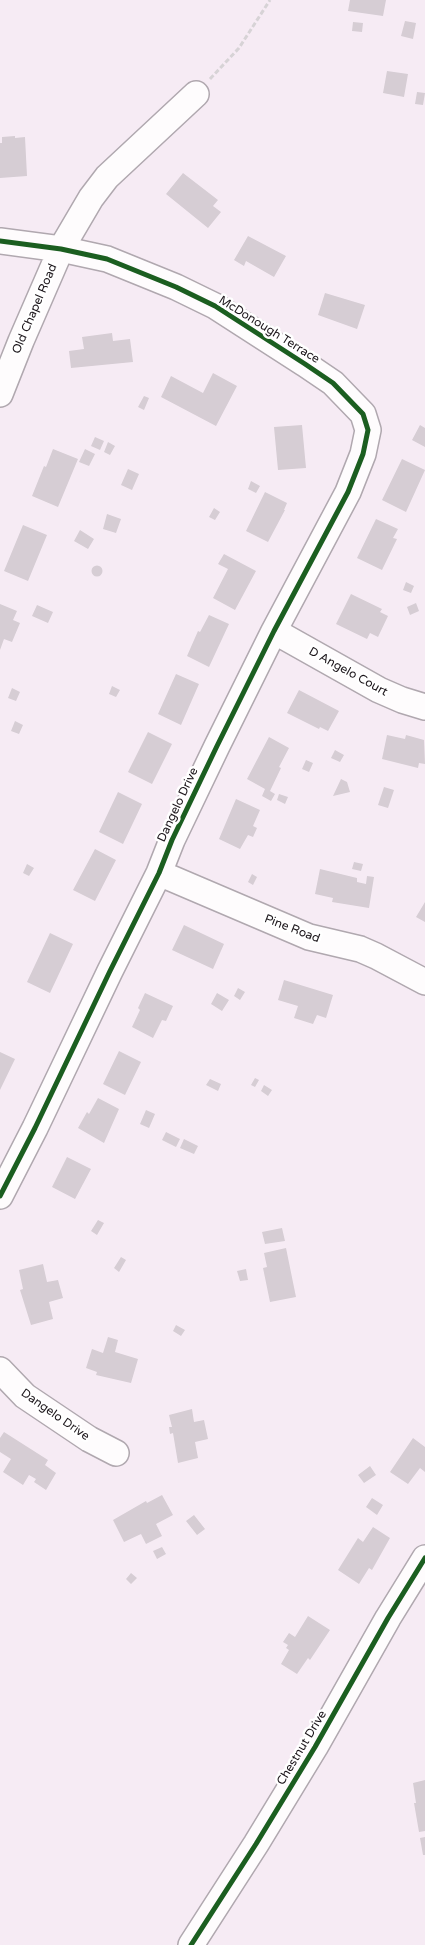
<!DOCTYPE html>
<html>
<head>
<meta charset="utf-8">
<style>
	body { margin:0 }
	canvas { display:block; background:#f6ebf4 }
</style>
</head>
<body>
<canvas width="425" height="1945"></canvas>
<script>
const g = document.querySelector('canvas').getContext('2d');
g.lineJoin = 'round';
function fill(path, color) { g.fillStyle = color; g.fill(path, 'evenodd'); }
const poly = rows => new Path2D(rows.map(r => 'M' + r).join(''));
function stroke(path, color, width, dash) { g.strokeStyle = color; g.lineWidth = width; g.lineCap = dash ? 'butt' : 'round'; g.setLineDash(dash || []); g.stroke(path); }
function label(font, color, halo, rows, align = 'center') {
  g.font = font + ' "Varela Round",sans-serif'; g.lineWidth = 5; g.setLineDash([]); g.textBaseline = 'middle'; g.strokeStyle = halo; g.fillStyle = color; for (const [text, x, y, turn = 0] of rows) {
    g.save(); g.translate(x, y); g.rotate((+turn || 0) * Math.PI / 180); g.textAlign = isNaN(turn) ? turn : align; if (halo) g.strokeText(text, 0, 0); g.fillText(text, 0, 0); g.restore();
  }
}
const building = poly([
	[350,0,386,0,383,16,348,11],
	[405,21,416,23,413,39,401,36],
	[353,22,363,23,362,32,352,31],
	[387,71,408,74,404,97,383,93],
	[417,92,425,93,423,105,415,104],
	[15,136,15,138,25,137,27,176,0,178,0,143,2,143,2,137],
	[183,173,218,200,213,206,221,212,208,228,166,194],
	[248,236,286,256,274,277,246,261,244,266,234,260],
	[325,293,365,305,357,329,318,315],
	[112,333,113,341,130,339,133,362,71,368,69,351,84,349,82,337],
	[213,373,237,386,216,426,161,397,171,376,203,393],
	[144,396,149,398,144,410,138,407],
	[302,425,306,468,278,470,274,427],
	[420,425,425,428,425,447,412,440],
	[95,437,104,441,100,450,91,446],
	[108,442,115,446,110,455,104,452],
	[53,449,78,459,58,507,32,496,44,466,46,467],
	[85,449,95,454,89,466,79,462],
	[402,459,425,470,406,512,382,500],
	[128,469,139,474,132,490,121,485],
	[251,481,260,486,256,493,248,489],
	[265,492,287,503,284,510,285,510,268,542,246,531],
	[214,508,220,512,215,520,209,517],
	[107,514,121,519,116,533,103,529],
	[376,519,398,529,393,538,397,539,382,570,357,558],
	[23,525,47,535,28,581,4,571],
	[80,530,94,539,88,549,74,541],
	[224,554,256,571,235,610,213,598,228,569,218,564],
	'91.5 571a5.5 5.5 0 1 1 11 0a5.5 5.5 0 1 1-11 0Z',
	[406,582,414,586,411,593,403,590],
	[351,594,382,609,380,612,388,616,378,637,370,633,367,639,336,624],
	[416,603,419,611,410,615,407,607],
	[0,604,17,611,13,620,20,623,12,642,4,639,0,650],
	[37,605,53,612,48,623,32,616],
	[209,615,229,624,209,667,187,656,198,631,200,632],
	[176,674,199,684,181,725,158,714],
	[112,686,120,690,116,697,109,694],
	[12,688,20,692,16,701,8,698],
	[299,690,339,711,328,731,320,727,319,729,287,713],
	[15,721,23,725,19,734,11,731],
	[148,732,172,744,152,784,128,772],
	[387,735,405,739,406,735,424,740,425,764,419,763,418,768,382,759],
	[269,737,289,748,279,767,281,768,270,791,275,794,271,801,262,796,265,789,247,779],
	[335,750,344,755,340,762,331,758],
	[306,760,313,763,309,772,302,769],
	[341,779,347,782,350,792,333,796],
	[384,787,394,790,388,808,378,805],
	[118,792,142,804,123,844,99,832],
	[279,794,288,797,285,804,277,800],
	[236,799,260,810,253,826,257,828,253,837,248,835,240,849,219,839],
	[95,849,116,860,95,901,73,890],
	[354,862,363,864,361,871,352,869],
	[27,864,34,868,29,876,23,873],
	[320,869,357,878,357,882,366,884,367,876,374,877,369,908,332,902,333,898,315,894],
	[252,874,257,877,253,885,248,882],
	[425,902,425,922,416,917],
	[184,925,224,944,213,969,172,950],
	[50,933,73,944,50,993,27,982],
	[284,980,333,995,326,1018,317,1015,313,1024,294,1018,298,1006,278,1000],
	[238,988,245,992,240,1000,234,996],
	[145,993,173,1006,166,1021,162,1020,153,1038,132,1027,140,1010,138,1008],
	[217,993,229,1000,222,1011,211,1004],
	[119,1051,141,1062,125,1095,103,1084],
	[0,1052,15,1059,0,1090],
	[255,1078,259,1080,255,1087,251,1085],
	[210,1079,221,1084,218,1091,206,1085],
	[264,1085,272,1090,268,1096,261,1091],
	[98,1098,119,1109,104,1143,78,1128,87,1112,89,1114],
	[146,1110,155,1114,149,1128,140,1124],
	[166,1132,180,1139,176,1147,162,1140],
	[184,1139,198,1146,194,1154,180,1148],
	[67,1157,91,1169,75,1199,52,1187],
	[98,1220,104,1223,97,1235,91,1231],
	[282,1228,285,1241,265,1244,262,1232],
	[286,1248,296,1297,270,1302,263,1268,267,1267,264,1253],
	[121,1257,126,1260,119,1272,114,1268],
	[43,1264,47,1282,58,1280,63,1298,49,1302,53,1319,31,1325,20,1290,23,1289,19,1270],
	[246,1269,248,1280,240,1281,237,1271],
	[176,1325,185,1330,181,1336,173,1331],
	[108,1337,118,1340,115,1352,138,1359,131,1383,96,1375,97,1372,86,1368,92,1349,103,1353],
	[192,1409,194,1422,204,1420,208,1439,195,1442,198,1458,178,1463,173,1433,170,1434,169,1427,172,1427,169,1415],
	[4,1432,48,1460,45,1465,56,1473,46,1490,34,1482,36,1479,29,1475,23,1485,3,1472,11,1459,0,1452,0,1438],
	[413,1438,425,1447,425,1472,420,1468,408,1484,390,1472],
	[370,1466,376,1475,364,1483,358,1475],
	[162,1495,173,1515,156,1524,162,1536,146,1544,141,1534,124,1542,113,1520,146,1501,147,1503],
	[372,1498,383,1505,377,1515,366,1507],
	[194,1515,205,1529,197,1535,186,1521],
	[373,1527,390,1538,372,1570,369,1568,359,1584,338,1570,358,1538,363,1542],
	[162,1547,166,1554,157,1559,153,1551],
	[131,1573,137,1578,131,1584,126,1579],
	[308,1616,330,1630,310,1660,308,1658,297,1674,281,1664,289,1650,286,1648,288,1645,283,1642,289,1633,295,1637],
	[425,1780,425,1831,419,1832,414,1803,416,1803,413,1783],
	[425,1837,425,1855,423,1855,420,1838]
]);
const path = poly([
	[210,79,239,48,270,0]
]);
const minor = poly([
	[0,241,61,249,107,259,176,287,215,306,305,364,333,383,363,414,368,430,363,454,348,492,274,631,217,746,172,840,159,873,110,971,35,1128,0,1196],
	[0,394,21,341,61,249,91,198,107,177,196,94],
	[274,631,379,690,402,700,425,707],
	[159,873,309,937,360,949,376,956,425,982],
	[0,1370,25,1396,89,1439,116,1453],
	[191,1945,256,1844,315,1747,388,1618,425,1558]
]);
const cycleway = poly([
	[0,241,61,249,107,259,176,287,215,306,305,364,333,383,363,414,368,430,363,454,348,492,274,631,217,746,172,840,159,873,110,971,35,1128,0,1196],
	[191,1945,256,1844,315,1747,388,1618,425,1558]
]);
const streetNames = [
	["Old Chapel Road",35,309,-67],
	["McDonough Terrace",269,330,32],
	["D Angelo Court",348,672,29],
	["Dangelo Drive",178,805,-65],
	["Pine Road",292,929,21],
	["Dangelo Drive",55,1415,35],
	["Chestnut Drive",302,1748,-59]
];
fill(building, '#d6cdd4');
stroke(minor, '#b0a8af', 28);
stroke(path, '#d7d3d6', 3, [5, 2.5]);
stroke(minor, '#fefcfd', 25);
stroke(cycleway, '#1b5e20', 5);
label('12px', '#1a1419', '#fff', streetNames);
</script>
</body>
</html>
